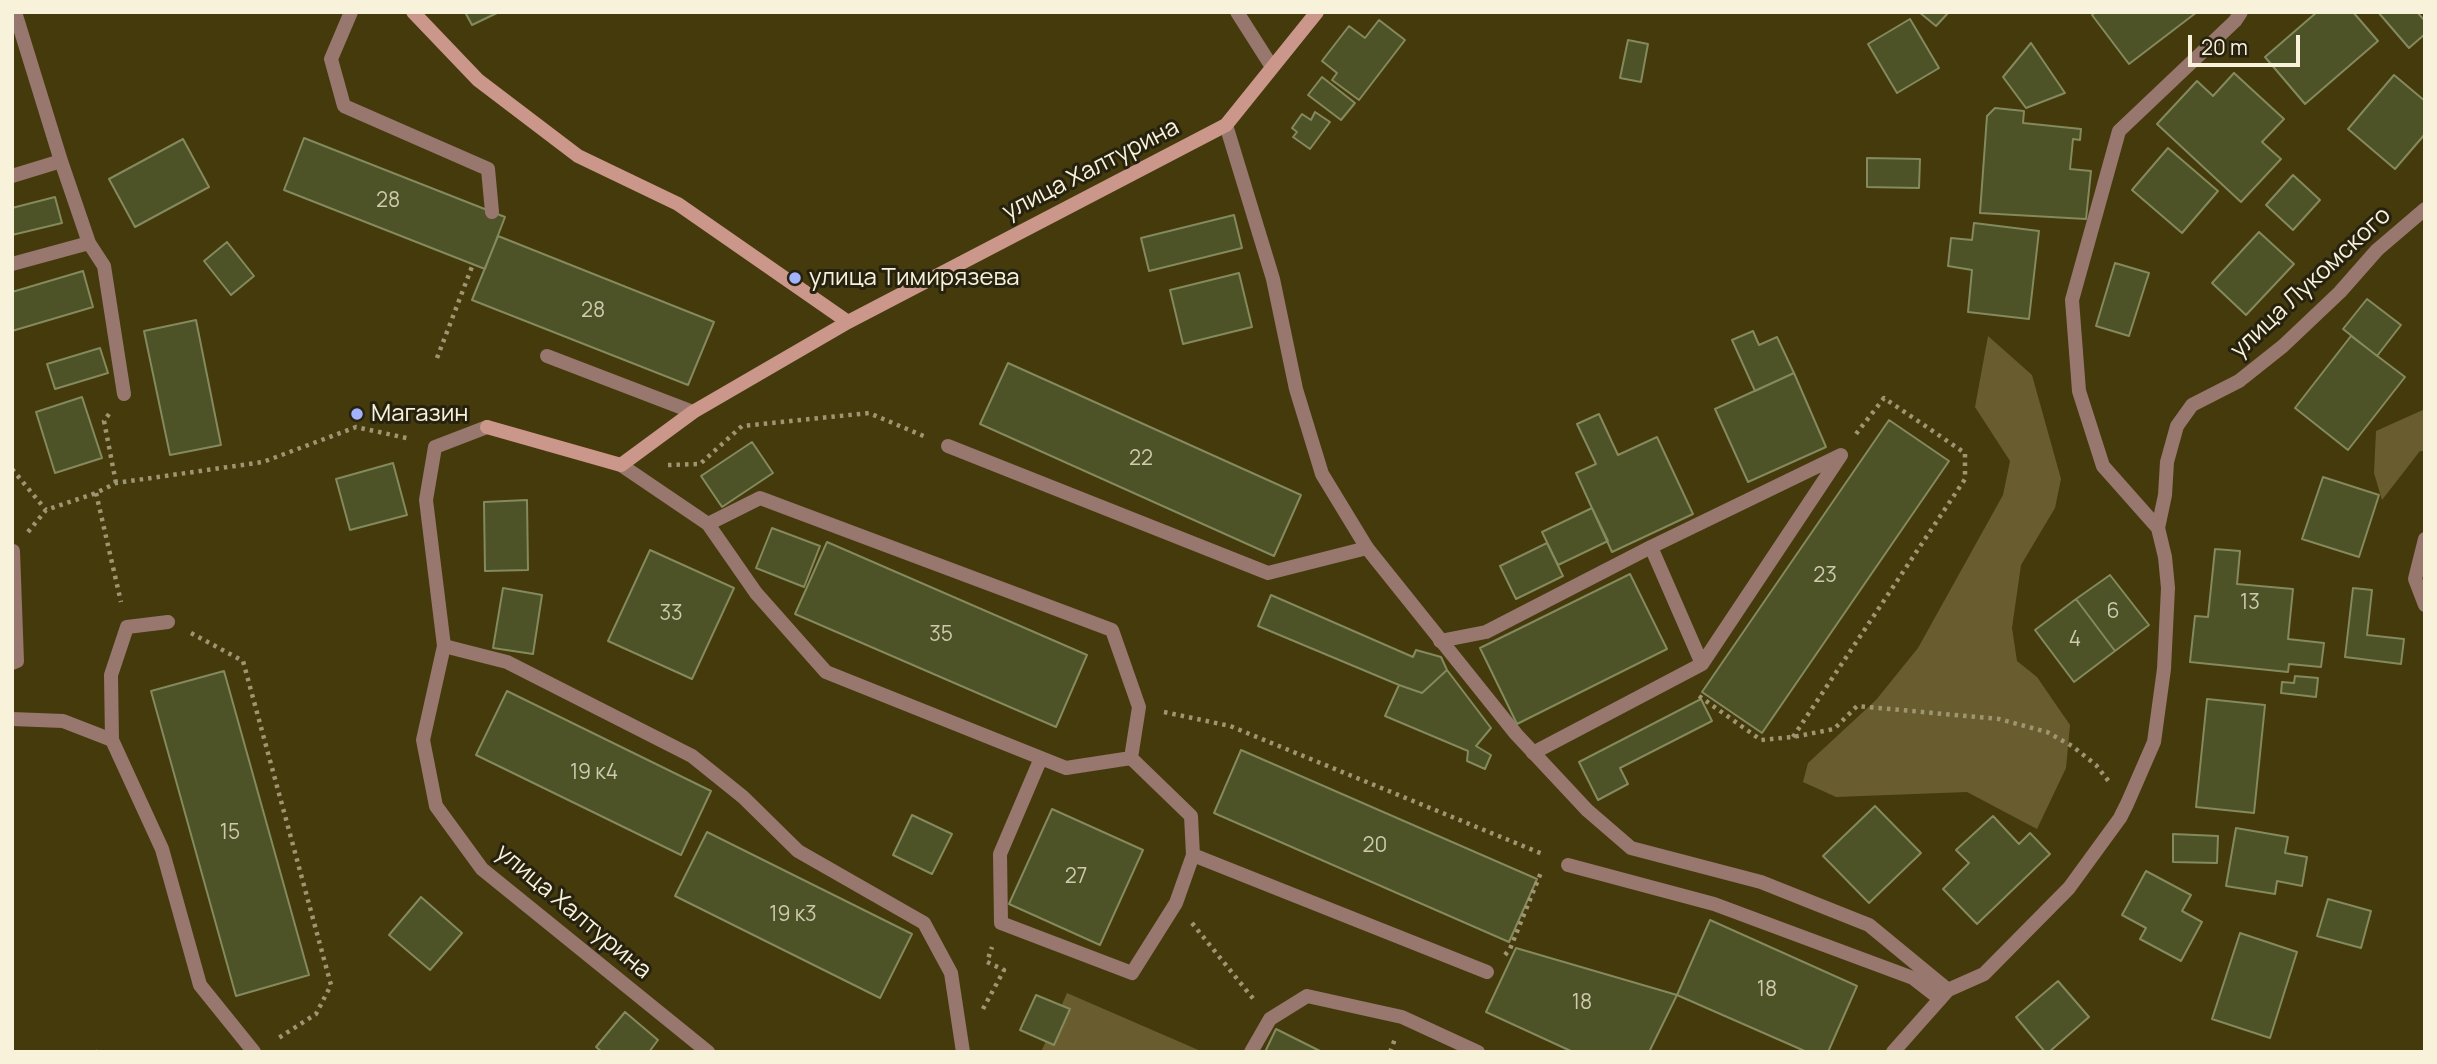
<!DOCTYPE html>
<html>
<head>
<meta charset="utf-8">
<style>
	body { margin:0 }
	#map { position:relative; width:2437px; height:1064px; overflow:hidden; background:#453a0c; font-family:Manrope,sans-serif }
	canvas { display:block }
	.frame { position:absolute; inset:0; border:14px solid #f8f2da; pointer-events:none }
	.scale { position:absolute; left:2188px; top:35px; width:112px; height:32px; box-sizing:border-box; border:4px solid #f8f2da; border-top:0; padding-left:9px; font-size:21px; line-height:24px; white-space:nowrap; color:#f8f2da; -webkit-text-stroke:5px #27220f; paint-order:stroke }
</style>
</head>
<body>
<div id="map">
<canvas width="2437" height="1064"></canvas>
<div class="frame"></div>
<div class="scale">20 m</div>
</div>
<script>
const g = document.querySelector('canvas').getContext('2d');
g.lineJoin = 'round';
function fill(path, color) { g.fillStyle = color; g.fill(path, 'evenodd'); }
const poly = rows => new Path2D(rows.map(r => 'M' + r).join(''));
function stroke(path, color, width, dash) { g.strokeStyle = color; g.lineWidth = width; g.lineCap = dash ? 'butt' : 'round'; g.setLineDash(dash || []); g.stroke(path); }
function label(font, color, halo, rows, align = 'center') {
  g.font = font + ' Manrope,sans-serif'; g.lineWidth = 6; g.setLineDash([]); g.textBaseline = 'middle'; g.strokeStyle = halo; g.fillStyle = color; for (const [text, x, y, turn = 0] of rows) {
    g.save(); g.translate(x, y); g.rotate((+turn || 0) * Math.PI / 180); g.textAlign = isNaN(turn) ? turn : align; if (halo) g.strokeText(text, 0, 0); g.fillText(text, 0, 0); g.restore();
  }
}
const green = poly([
	[1988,336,2032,375,2061,479,2055,508,2021,565,2012,628,2017,661,2037,677,2070,725,2066,768,2037,829,1967,792,1836,797,1803,782,1808,763,1876,700,1918,648,2003,495,2010,461,1975,407],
	[2425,409,2425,451,2420,451,2382,500,2374,473,2376,431],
	[1067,993,1203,1052,1041,1052]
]);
const building = poly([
	[465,12,499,12,472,25,465,12],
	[1919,12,1949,12,1936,26,1919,12],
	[2096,12,2197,12,2129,64,2092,15,2096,12],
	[2317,12,2353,12,2378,41,2305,104,2265,57,2317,12],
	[2378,12,2417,12,2425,21,2425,34,2409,48,2378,12],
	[1910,19,1939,68,1897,93,1868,44,1910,19],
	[1379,20,1405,40,1359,100,1332,80,1337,73,1322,61,1349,26,1365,38,1379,20],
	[1628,40,1648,44,1641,82,1620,78,1628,40],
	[2031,43,2065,93,2026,108,2003,77,2031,43],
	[2234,73,2284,119,2262,142,2281,159,2241,202,2157,124,2197,81,2213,96,2234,73],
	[2394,75,2425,101,2425,134,2395,169,2348,129,2394,75],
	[1322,77,1355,103,1341,120,1308,95,1322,77],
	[1995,108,2024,111,2023,123,2081,129,2080,140,2073,139,2070,169,2091,171,2086,219,1980,213,1987,116,1995,108],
	[1315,112,1330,122,1310,149,1293,137,1297,132,1292,128,1302,114,1311,120,1315,112],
	[304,138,505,217,485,269,284,190,304,138],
	[183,139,209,187,135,227,109,179,183,139],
	[2168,148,2218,191,2182,233,2132,190,2168,148],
	[1867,158,1920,159,1919,188,1867,187,1867,158],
	[2293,175,2320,200,2293,230,2266,205,2293,175],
	[55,197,62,223,12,235,12,208,55,197],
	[1234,215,1242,248,1149,271,1141,238,1234,215],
	[1974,223,2039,231,2029,319,1968,312,1972,270,1948,266,1951,238,1972,240,1974,223],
	[2259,232,2294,264,2246,315,2212,283,2259,232],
	[498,236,714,322,688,385,472,300,498,236],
	[227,242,254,276,231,295,204,261,227,242],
	[2115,263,2149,273,2129,336,2096,326,2115,263],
	[83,271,93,307,12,331,12,292,83,271],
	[1239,273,1252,327,1183,344,1170,290,1239,273],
	[2367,299,2401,325,2377,356,2343,329,2367,299],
	[196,320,221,445,170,455,144,331,196,320],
	[1753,331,1759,345,1777,337,1794,373,1755,391,1732,340,1753,331],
	[2351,336,2405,377,2348,450,2295,408,2351,336],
	[100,348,108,373,55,389,47,364,100,348],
	[1008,363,1301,495,1274,556,980,424,1008,363],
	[1794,373,1826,447,1748,482,1715,409,1794,373],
	[82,397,102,458,55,473,36,412,82,397],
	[1599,414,1618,455,1657,437,1693,514,1612,552,1576,473,1596,464,1577,424,1599,414],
	[1889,420,1949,461,1762,733,1702,692,1889,420],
	[752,442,773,473,722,507,701,476,752,442],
	[393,463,407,515,350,530,336,479,393,463],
	[2323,477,2379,495,2359,557,2302,539,2323,477],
	[527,500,528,570,485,571,484,502,527,500],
	[1592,508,1608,541,1558,565,1542,532,1592,508],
	[772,528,820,546,804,587,756,568,772,528],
	[827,542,1087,655,1056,727,795,614,827,542],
	[1547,543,1563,576,1516,599,1500,566,1547,543],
	[2215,549,2240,551,2237,584,2293,589,2288,639,2324,643,2321,667,2289,664,2288,672,2190,662,2195,616,2208,617,2215,549],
	[650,550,734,588,692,679,608,641,650,550],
	[1630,574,1667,649,1517,724,1480,648,1630,574],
	[2110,575,2149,625,2115,651,2076,599,2110,575],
	[503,588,542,595,533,654,493,648,503,588],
	[2353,588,2372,590,2367,635,2404,639,2401,664,2345,657,2353,588],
	[1271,595,1413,657,1416,650,1441,657,1447,670,1422,693,1399,685,1258,626,1271,595],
	[2076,599,2115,651,2074,682,2035,630,2076,599],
	[1447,670,1491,728,1476,746,1491,755,1485,769,1467,761,1468,751,1385,716,1399,685,1422,693,1447,670],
	[224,671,309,975,236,996,151,691,224,671],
	[2295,676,2318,678,2316,697,2281,693,2282,682,2294,683,2295,676],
	[507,691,711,791,681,855,476,755,507,691],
	[1701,699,1712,721,1620,768,1628,784,1598,800,1579,762,1701,699],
	[2207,699,2265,705,2254,813,2196,807,2207,699],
	[1241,750,1537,879,1509,942,1214,813,1241,750],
	[1875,806,1921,853,1869,903,1823,856,1875,806],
	[1052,809,1143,850,1100,945,1009,904,1052,809],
	[912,815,952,834,932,874,893,855,912,815],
	[1993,816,2019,844,2030,833,2050,854,1977,924,1943,889,1969,863,1956,850,1993,816],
	[2236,828,2288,837,2285,853,2307,857,2302,886,2277,881,2275,894,2226,886,2236,828],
	[707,832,912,934,880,998,675,896,707,832],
	[2173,834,2218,836,2217,863,2173,862,2173,834],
	[2146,871,2191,895,2182,911,2202,922,2181,961,2140,939,2146,928,2122,915,2146,871],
	[421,897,462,933,430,970,389,935,421,897],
	[2328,899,2371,911,2361,948,2317,936,2328,899],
	[1710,920,1857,986,1828,1052,1807,1052,1677,995,1710,920],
	[2240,933,2297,952,2270,1038,2212,1019,2240,933],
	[1516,948,1677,995,1649,1052,1573,1052,1486,1012,1516,948],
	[2058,981,2089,1017,2049,1052,2045,1052,2016,1017,2058,981],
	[1036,995,1070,1009,1054,1045,1020,1030,1036,995],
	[625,1012,658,1040,649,1052,602,1052,596,1047,625,1012],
	[1276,1029,1322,1052,1265,1052,1276,1029]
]);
const path = poly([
	[437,358,473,264],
	[109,414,104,421,116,483],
	[668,465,700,464,742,426,869,413,926,437],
	[12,469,46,510],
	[96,493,121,602],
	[28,532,46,510,96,493,116,483,263,462,356,427,411,439],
	[191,633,243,661,331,985,316,1014,277,1039],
	[1699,696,1761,740,1793,737,1834,729,1857,706,1999,719,2047,732,2072,746,2096,765,2110,783],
	[1164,712,1230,726,1545,855],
	[1793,737,1965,479,1965,453,1884,398,1856,434],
	[1192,923,1255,1001],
	[1505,955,1510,949,1542,870],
	[983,1009,1004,970,987,962,992,947],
	[96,1052,97,1052],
	[1390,1052,1395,1039]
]);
const lane = poly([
	[15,12,61,161,89,243,104,266,124,394],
	[351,12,331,59,344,106,488,169,492,212],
	[1237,12,1272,67],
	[12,176,61,161],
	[12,264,89,243],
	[547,356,693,412],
	[948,446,1268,573,1367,548],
	[621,465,708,524,760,498,1112,630,1139,707,1131,758],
	[708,524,756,593,826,672,1066,768,1131,758],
	[2425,539,2415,579,2425,605],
	[1651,547,1702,664],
	[168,622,127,627,111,675,112,740,162,849,200,985,254,1052],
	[1440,641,1486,632,1651,547,1841,455,1702,664,1533,753],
	[444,646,507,662,692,756,743,797,798,851,924,923,951,973,963,1052],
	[12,663,17,661,13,551],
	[1041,758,1000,854,1001,923,1132,973,1176,903,1193,855],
	[1131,758,1191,816,1193,855,1487,972],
	[1568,865,1714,904,1913,978,1940,999],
	[1251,1052,1270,1019,1307,996,1402,1017,1478,1052]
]);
const street = poly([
	[1226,125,1273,279,1296,389,1322,474,1367,548,1516,734,1587,810,1631,848,1761,882,1869,925,1948,990],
	[487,427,435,447,426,500,444,646,423,740,436,806,482,869,708,1052],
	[2158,528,2103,466,2079,391,2072,300,2119,131,2235,21,2241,12],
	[12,719,63,721,112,740],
	[1893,1052,1948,990,1984,974,2069,888,2120,818,2127,804,2154,742,2164,669,2168,588,2165,557,2158,528,2165,495,2167,462,2177,426,2192,405,2239,381,2283,346,2340,292,2377,250,2425,209]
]);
const secondary = poly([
	[413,12,478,80,578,156,678,204,848,322,693,412,621,465,487,427],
	[848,322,1226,125,1317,12]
]);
const markers = [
	[795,278,7,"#a3b2fd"],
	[357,414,7,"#a3b2fd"]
];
const numberNames = [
	["28",388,201],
	["28",593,311],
	["22",1141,459],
	["23",1825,576],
	["13",2250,603],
	["6",2113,612],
	["33",671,614],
	["35",941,635],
	["4",2075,640],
	["19 к4",594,773],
	["15",230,833],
	["20",1375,846],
	["27",1076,877],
	["19 к3",793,915],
	["18",1767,990],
	["18",1582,1003]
];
const streetNames = [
	["улица Халтурина",1091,170,-27],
	["улица Лукомского",2311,283,-43],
	["улица Халтурина",573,912,40]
];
const poiNames = [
	["улица Тимирязева",809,278],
	["Магазин",371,414]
];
fill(green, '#695d30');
fill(building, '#4d5227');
stroke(building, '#848a5d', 2);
stroke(path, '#9e9672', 4.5, [3.5, 5]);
stroke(lane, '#97776e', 14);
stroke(street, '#97776e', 14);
stroke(secondary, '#ca978a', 14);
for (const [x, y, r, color] of markers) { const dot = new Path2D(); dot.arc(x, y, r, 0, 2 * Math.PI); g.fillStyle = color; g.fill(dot); stroke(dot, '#27220f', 2.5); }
label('21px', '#cdcaad', null, numberNames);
label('24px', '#f8f2da', '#27220f', streetNames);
label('24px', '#f8f2da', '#27220f', poiNames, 'left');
</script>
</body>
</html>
